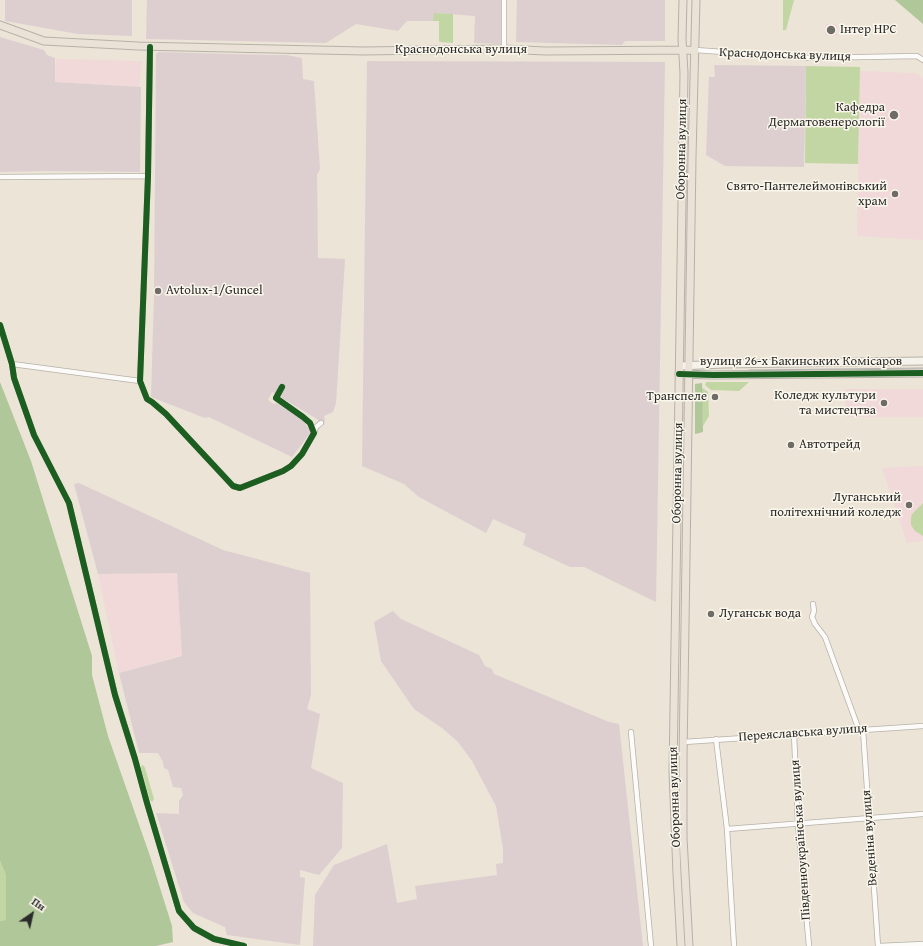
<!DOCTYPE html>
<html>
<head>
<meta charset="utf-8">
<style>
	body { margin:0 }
	#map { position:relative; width:923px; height:946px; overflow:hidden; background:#ece4d6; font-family:"Gentium Book Plus",serif }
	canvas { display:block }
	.north { position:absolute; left:12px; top:894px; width:40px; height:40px; -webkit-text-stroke:3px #fbf7ec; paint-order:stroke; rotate:34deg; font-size:11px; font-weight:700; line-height:16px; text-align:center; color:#2b2b2b }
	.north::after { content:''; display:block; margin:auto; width:14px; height:18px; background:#2b2b2b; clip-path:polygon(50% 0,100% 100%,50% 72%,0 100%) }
</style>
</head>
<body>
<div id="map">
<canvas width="923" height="946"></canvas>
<div class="north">Пн</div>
</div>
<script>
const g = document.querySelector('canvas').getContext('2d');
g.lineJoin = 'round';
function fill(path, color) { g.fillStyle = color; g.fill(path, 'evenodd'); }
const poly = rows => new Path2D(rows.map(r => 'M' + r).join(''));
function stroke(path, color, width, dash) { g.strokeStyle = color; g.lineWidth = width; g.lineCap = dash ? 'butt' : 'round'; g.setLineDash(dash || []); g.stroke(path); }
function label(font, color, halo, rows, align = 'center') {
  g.font = font + ' "Gentium Book Plus",serif'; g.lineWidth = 3; g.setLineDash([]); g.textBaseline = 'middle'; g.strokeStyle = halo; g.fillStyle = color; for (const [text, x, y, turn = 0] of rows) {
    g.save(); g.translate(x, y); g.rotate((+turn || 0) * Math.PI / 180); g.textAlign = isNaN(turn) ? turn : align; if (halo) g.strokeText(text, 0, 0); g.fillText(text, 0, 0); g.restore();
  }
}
const built = poly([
	[825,24,837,24,837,36,825,36],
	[56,59,142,61,139,87,55,82],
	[860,71,916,73,923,78,923,240,857,236],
	[845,389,923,389,923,417,846,417],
	[923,466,923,541,907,543,882,468],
	[177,572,182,655,119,673,98,574]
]);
const industrial = poly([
	[5,0,132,0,132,36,78,34,5,21],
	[147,0,501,0,502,44,474,43,475,16,436,13,433,21,407,21,398,31,356,24,326,43,146,39],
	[517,0,665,0,665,41,625,41,622,45,516,42],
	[0,37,44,50,47,55,55,58,55,82,141,87,140,172,47,171,0,172],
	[158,52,268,55,287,55,302,58,303,79,314,81,320,169,317,175,318,258,345,259,336,403,333,412,324,416,325,422,323,425,317,419,272,392,268,400,273,404,277,403,302,419,311,432,292,457,209,417,205,418,151,397,154,296,156,55],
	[367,61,665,62,656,602,584,567,570,567,523,545,526,534,493,519,486,533,419,497,404,484,362,466],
	[714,65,806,66,804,167,725,166,706,155,709,77,715,77],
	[79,483,223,550,310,573,311,695,307,709,320,714,311,768,343,783,342,848,319,875,300,870,300,877,305,878,300,945,227,935,225,927,193,913,184,902,156,813,179,814,179,801,183,795,181,788,173,787,168,770,164,768,163,762,158,753,139,753,119,673,182,656,177,573,98,574,74,484],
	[393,611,401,619,479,655,485,666,492,669,494,674,609,722,619,724,643,946,313,946,315,895,334,865,387,844,397,903,417,899,418,906,415,886,497,875,496,864,503,863,503,849,496,806,472,761,458,742,442,728,414,709,381,661,374,622]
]);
const green = poly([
	[783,0,794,0,786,30,783,30],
	[434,13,453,14,453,43,440,42,439,41,439,21,433,21],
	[806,66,860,67,858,164,805,163],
	[706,382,749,382,739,391,711,390,705,385],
	[701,387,708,392,709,416,703,426],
	[923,503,923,536,915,531,911,525,911,518,912,514],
	[142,765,144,766,145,768,154,799,152,802,150,800,141,768],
	[0,861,6,875,6,920,0,921]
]);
const forest = poly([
	[895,0,923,0,923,24],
	[0,382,31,461,92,656,92,675,108,736,150,856,172,926,173,942,156,946,0,946,0,921,6,920,6,875,0,861],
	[702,383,703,432,695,434,695,384]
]);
const street = poly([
	[504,0,504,49],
	[150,47,148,176,140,381,147,399,152,402,166,414,233,486,240,488,283,471,291,466,302,454,314,433,310,423,303,417,276,398,282,387],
	[695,50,811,58,917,56,923,60],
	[0,177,148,176],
	[0,325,12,364,14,378,34,435,69,503,115,695,135,759,147,803,179,911,194,928,214,939,244,946],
	[12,364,140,381],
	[314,433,316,427,321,423],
	[813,604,814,611,812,617,815,624,825,637,859,730],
	[863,730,878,946],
	[631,732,651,946],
	[794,734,798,824,809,946],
	[716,739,727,829,734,946],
	[684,742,923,726],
	[727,829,923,814],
	[879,946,923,944]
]);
const secondary = poly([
	[680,366,723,364,923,361],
	[679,374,713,375,923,373]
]);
const primary = poly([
	[0,25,44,41,138,46,363,51,504,49,545,51,695,50],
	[681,946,677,874,673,771,684,73,682,39,683,0],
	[689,946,683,838,683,758,692,157,696,0]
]);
const tram = poly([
	[749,370,923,368]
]);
const cycleway = poly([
	[150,47,148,176,140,381,147,399,152,402,166,414,233,486,240,488,283,471,291,466,302,454,314,433,310,423,303,417,276,398,282,387],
	[0,325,12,364,14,378,34,435,69,503,115,695,135,759,147,803,179,911,194,928,214,939,244,946],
	[679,374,713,375,923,373]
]);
const markers = [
	[831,30,5,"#6f6c67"],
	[894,115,5,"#6f6c67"],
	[895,194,4,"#6f6c67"],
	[158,291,4,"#6f6c67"],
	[715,397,4,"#6f6c67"],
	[884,403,4,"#6f6c67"],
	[791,445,4,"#6f6c67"],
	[909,505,4,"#6f6c67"],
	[711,614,4,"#6f6c67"]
];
const poiNames = [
	["Інтер НРС",840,30,"left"],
	["Кафедра",885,108],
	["Дерматовенерології",885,123],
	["Свято-Пантелеймонівський",887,187],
	["храм",887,202],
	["Avtolux-1/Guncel",166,291,"left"],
	["Коледж культури",876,396],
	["та мистецтва",876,411],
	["Транспеле",707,397],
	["Автотрейд",799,445,"left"],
	["Луганський",901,498],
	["політехнічний коледж",901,513],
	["Луганськ вода",719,614,"left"]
];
const streetNames = [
	["Краснодонська вулиця",461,50],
	["Краснодонська вулиця",785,55,2],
	["Оборонна вулиця",682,149,-89],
	["вулиця 26-х Бакинських Комісаров",801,362],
	["Оборонна вулиця",678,473,-89],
	["Переяславська вулиця",803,733,-4],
	["Оборонна вулиця",675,797,-92],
	["Веденіна вулиця",870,838,-94],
	["Південноукраїнська вулиця",801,840,-94]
];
fill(built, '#f1d8d9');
fill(industrial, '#ddcfd0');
fill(green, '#c1d6a2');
fill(forest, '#b0c79a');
stroke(street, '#b6b1a8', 6);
stroke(secondary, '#b6b1a8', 9);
stroke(primary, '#b6b1a8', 9);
stroke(street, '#fcfbf9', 4.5);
stroke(secondary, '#f5f2eb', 7);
stroke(primary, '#ebe2d7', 7);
stroke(tram, '#b4b3b1', 1);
stroke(cycleway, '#1b5e20', 6);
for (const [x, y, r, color] of markers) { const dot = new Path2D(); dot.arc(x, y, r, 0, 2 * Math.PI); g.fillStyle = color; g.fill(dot); stroke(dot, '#fbf7ec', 1.5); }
label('13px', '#2b2b2b', '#fbf7ec', poiNames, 'right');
label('13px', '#2b2b2b', '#fbf7ec', streetNames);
</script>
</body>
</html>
